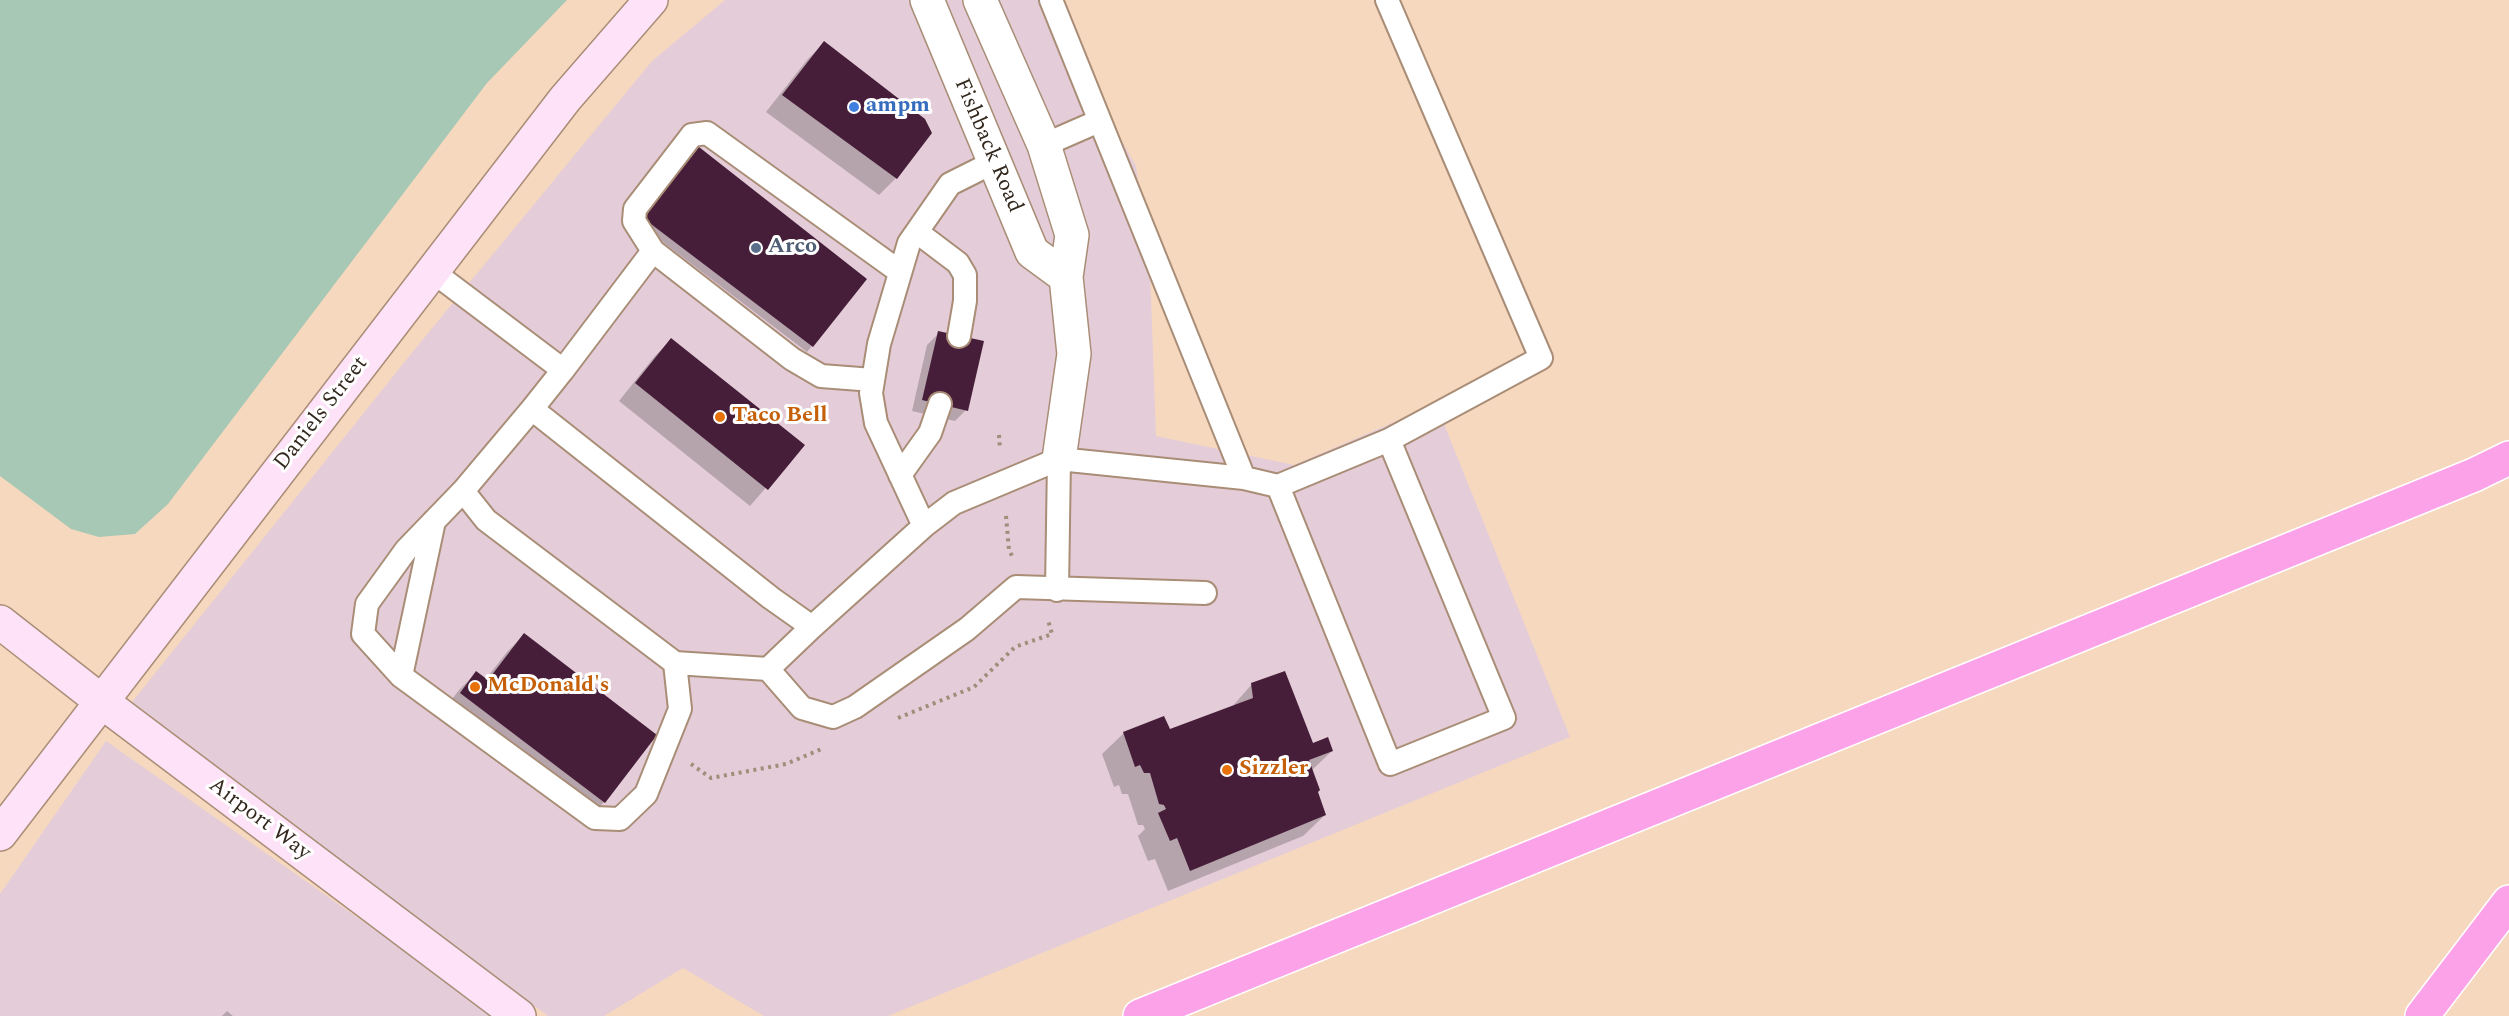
<!DOCTYPE html>
<html>
<head>
<meta charset="utf-8">
<style>
	body { margin:0 }
	canvas { display:block; background:#f6d8bf }
</style>
</head>
<body>
<canvas width="2509" height="1016"></canvas>
<script>
const g = document.querySelector('canvas').getContext('2d');
g.lineJoin = 'round';
function fill(path, color) { g.fillStyle = color; g.fill(path, 'evenodd'); }
const poly = rows => new Path2D(rows.map(r => 'M' + r).join(''));
function stroke(path, color, width, dash) { g.strokeStyle = color; g.lineWidth = width; g.lineCap = dash ? 'butt' : 'round'; g.setLineDash(dash || []); g.stroke(path); }
function label(font, color, halo, rows, align = 'center') {
  g.font = font + ' Spectral,serif'; g.lineWidth = 6; g.setLineDash([]); g.textBaseline = 'middle'; g.strokeStyle = halo; g.fillStyle = color; for (const [text, x, y, turn = 0] of rows) {
    g.save(); g.translate(x, y); g.rotate((+turn || 0) * Math.PI / 180); g.textAlign = isNaN(turn) ? turn : align; if (halo) g.strokeText(text, 0, 0); g.fillText(text, 0, 0); g.restore();
  }
}
const commercial = poly([
	[725,0,1051,0,1070,50,1136,166,1150,270,1156,436,1294,465,1436,404,1570,737,888,1016,764,1016,683,968,604,1016,548,1016,132,702,419,344,652,61],
	[106,741,498,1016,0,1016,0,894]
]);
const green = poly([
	[0,0,567,0,487,83,168,504,135,534,99,537,71,529,0,476]
]);
const shadow = poly([
	[824,43,896,178,879,195,766,112,807,60],
	[693,154,865,279,807,352,639,224],
	[939,333,966,410,955,421,912,411,927,345],
	[671,340,803,445,750,506,619,401,654,357],
	[524,635,604,802,587,819,444,710,459,690,476,673,485,680,507,652],
	[1252,684,1313,745,1332,751,1311,771,1325,815,1303,836,1168,891,1155,859,1148,861,1138,836,1145,829,1143,825,1138,825,1128,794,1122,794,1119,785,1114,787,1102,754,1124,733,1169,730,1231,708],
	[227,1011,233,1016,222,1016]
]);
const building = poly([
	[824,41,925,119,932,133,897,179,782,95],
	[699,147,867,279,813,347,643,218],
	[938,331,984,341,968,411,922,400],
	[671,338,805,445,768,490,635,383],
	[524,633,657,735,605,803,460,693,476,671,488,680],
	[1285,671,1313,743,1328,737,1333,751,1309,760,1320,790,1318,792,1326,815,1190,871,1177,838,1170,841,1158,813,1166,809,1164,805,1159,804,1150,773,1144,773,1140,765,1135,767,1123,732,1164,716,1170,729,1253,698,1251,683]
]);
const path = poly([
	[999,435,1000,449],
	[1006,516,1009,550,1012,556],
	[898,718,974,687,1015,647,1052,634,1048,620],
	[691,764,711,778,786,764,824,748]
]);
const lane = poly([
	[1051,0,1244,478],
	[1387,0,1541,358,1389,440],
	[1044,145,1099,121],
	[917,232,958,263,965,275,965,301,959,336],
	[653,251,792,359,821,376,873,380],
	[432,271,563,370,532,409],
	[563,370,653,251,634,221,635,209,692,135,707,133,900,272],
	[900,475,930,433,940,404],
	[463,491,406,550,367,604,363,634,401,676,595,818,620,819,646,794,680,709,675,663],
	[924,526,876,423,871,393,879,344,909,243,950,184,994,162],
	[1057,590,1059,459],
	[812,627,924,526,954,503,1059,459,1244,478,1278,486,1389,440,1504,718,1390,764,1278,486],
	[768,669,675,663,486,520,463,491,532,409,771,598,812,627,768,669,802,708,833,717,855,707,967,629,1016,587,1205,593],
	[401,676,434,521]
]);
const street = poly([
	[927,0,1032,252,1066,277],
	[980,0,1044,145,1072,235,1066,277,1074,354,1059,459]
]);
const secondary = poly([
	[0,622,101,701,519,1016],
	[0,834,565,99,651,0]
]);
const highway = poly([
	[1140,1016,2474,475,2509,458],
	[2422,1016,2509,902]
]);
const markers = [
	[854,107,6,"#3f7fe0"],
	[756,248,6,"#5c6f8a"],
	[720,417,6,"#e8710a"],
	[475,687,6,"#e8710a"],
	[1227,770,6,"#e8710a"]
];
const shopNames = [
	["ampm",866,107]
];
const streetNames = [
	["Fishback Road",987,146,67],
	["Daniels Street",322,414,-52],
	["Airport Way",259,820,37]
];
const serviceNames = [
	["Arco",768,248]
];
const foodNames = [
	["Taco Bell",732,417],
	["McDonald's",487,687],
	["Sizzler",1239,770]
];
fill(commercial, '#e4cdd8');
fill(green, '#a7c8b4');
fill(shadow, '#0003');
fill(building, '#461e39');
stroke(lane, '#a98d76', 26);
stroke(street, '#a98d76', 36);
stroke(secondary, '#a98d76', 36);
stroke(highway, '#fff', 36);
stroke(path, '#a28c7a', 4, [3, 4.5]);
stroke(lane, '#fff', 22);
stroke(street, '#fff', 33);
stroke(secondary, '#fee3f8', 33);
stroke(highway, '#fba2e8', 33);
for (const [x, y, r, color] of markers) { const dot = new Path2D(); dot.arc(x, y, r, 0, 2 * Math.PI); g.fillStyle = color; g.fill(dot); stroke(dot, '#fff', 2); }
label('bold 22px', '#366cbe', '#fff', shopNames, 'left');
label('22px', '#33281e', '#fff', streetNames);
label('bold 22px', '#4e5e75', '#fff', serviceNames, 'left');
label('bold 22px', '#c56008', '#fff', foodNames, 'left');
</script>
</body>
</html>
